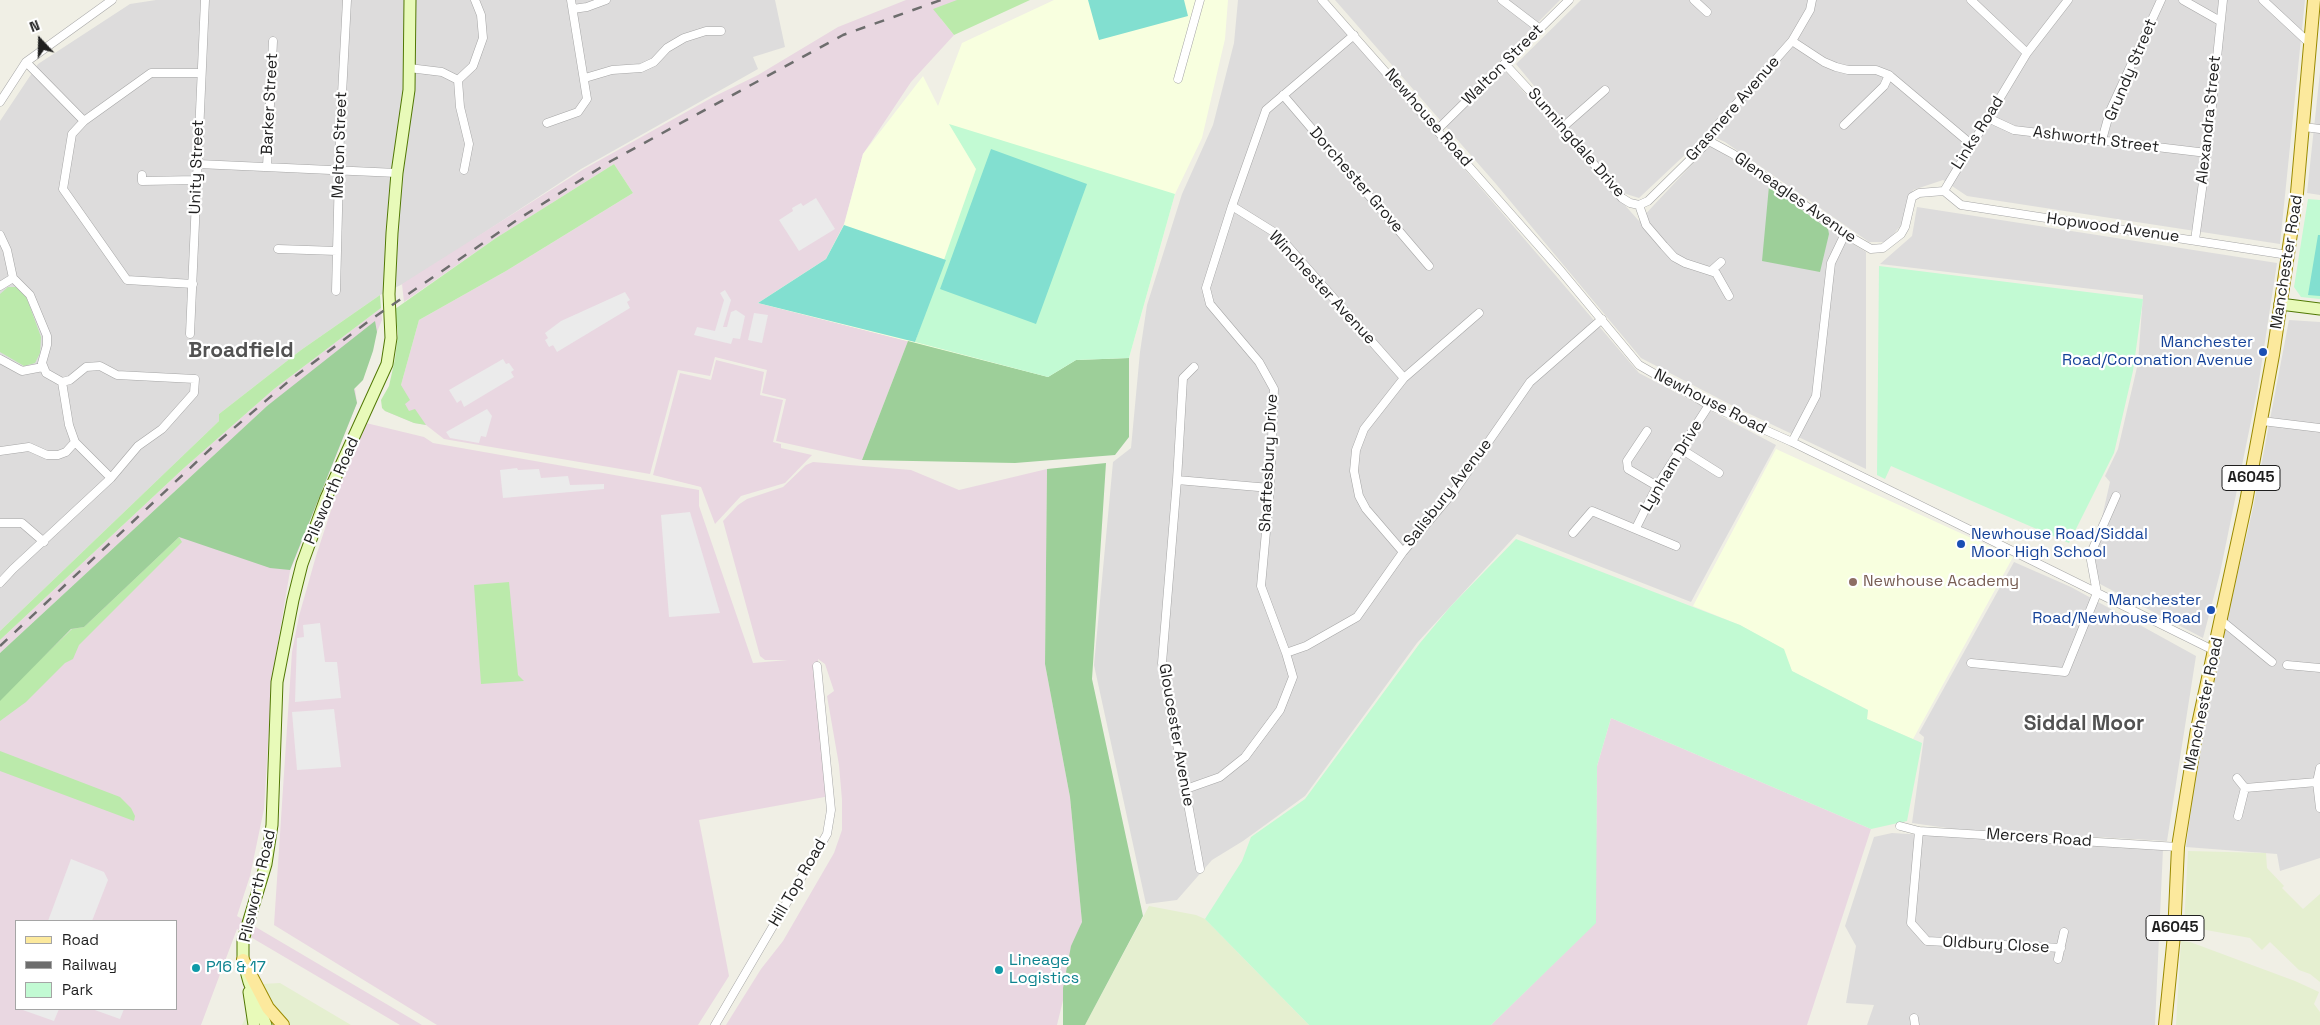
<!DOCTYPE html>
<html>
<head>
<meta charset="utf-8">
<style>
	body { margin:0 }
	#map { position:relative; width:2320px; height:1025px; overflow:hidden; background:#f0efe5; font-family:"Space Grotesk",sans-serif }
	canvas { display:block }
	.legend { position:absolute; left:15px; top:920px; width:162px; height:90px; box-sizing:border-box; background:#fff; border:1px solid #a5a5a5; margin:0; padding:6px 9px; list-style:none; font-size:15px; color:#1f1f1f }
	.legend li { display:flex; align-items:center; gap:10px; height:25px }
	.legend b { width:25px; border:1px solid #a5a5a5 }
	.north { position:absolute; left:15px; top:15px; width:50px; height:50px; -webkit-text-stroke:4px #fff; paint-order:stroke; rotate:339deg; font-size:14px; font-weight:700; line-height:20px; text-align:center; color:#1f1f1f }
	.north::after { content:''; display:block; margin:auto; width:18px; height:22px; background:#1f1f1f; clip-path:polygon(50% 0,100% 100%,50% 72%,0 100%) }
</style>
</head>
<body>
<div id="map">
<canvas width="2320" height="1025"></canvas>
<ul class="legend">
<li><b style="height:6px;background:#fce99d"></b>Road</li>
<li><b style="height:6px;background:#6d6d6d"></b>Railway</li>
<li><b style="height:14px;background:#c2fad3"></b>Park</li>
</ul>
<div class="north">N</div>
</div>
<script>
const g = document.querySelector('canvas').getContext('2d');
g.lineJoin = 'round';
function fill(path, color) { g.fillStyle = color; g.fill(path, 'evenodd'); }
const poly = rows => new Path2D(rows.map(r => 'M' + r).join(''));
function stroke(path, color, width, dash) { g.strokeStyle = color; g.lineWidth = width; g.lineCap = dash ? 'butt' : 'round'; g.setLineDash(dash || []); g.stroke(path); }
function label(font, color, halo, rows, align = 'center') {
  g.font = font + ' "Space Grotesk",sans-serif'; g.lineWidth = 4.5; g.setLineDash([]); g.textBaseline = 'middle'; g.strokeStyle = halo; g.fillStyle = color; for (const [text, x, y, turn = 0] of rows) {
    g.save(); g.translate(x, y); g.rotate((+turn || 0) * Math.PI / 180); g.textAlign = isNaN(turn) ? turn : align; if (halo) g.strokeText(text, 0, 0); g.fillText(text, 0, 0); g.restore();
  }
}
const residential = poly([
	[156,0,775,0,785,47,753,57,758,69,581,169,415,278,380,295,301,350,219,414,219,421,0,631,0,121,38,64,130,4],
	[1238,0,1320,0,1639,373,1776,445,1691,602,1517,534,1417,643,1305,796,1243,841,1212,860,1177,900,1146,904,1094,665,1113,462,1131,448,1140,352,1147,305,1182,194,1213,125,1234,43],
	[1335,0,1560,0,1498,63,1639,221,1711,144,1832,231,1866,252,1866,469,1735,407,1641,358,1496,184],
	[1581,0,2305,0,2280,244,1967,196,1943,180,1913,190,1902,224,1887,242,1869,242,1725,142,1707,134,1639,198,1623,193,1516,64],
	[2320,72,2320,195,2307,193],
	[1917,207,2277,263,2258,387,2220,573,2203,638,2100,584,2093,557,2110,482,2105,476,2118,449,2138,363,2143,295,1880,264,1912,236],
	[2289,320,2320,322,2320,858,2280,871,2277,854,2186,847,2202,726,2253,508],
	[2014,562,2071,587,2196,656,2167,841,1954,829,1912,823,1924,737,1919,733],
	[1892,833,2163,849,2155,1025,1867,1025,1874,1005,1846,1003,1856,946,1845,926,1874,837]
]);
const industrial = poly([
	[906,0,990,0,941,19,954,35,911,82,863,154,844,224,826,259,758,303,908,341,862,460,776,441,786,399,762,393,767,370,715,357,710,376,678,370,650,474,444,439,426,425,414,423,385,411,401,385,419,320,506,271,633,193,614,164,496,238,404,302,402,284,584,169,713,97,758,75,838,27],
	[381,308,382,320,377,332,267,406,0,653,0,640,184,468,274,389],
	[716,360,764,372,760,395,783,400,773,442,781,444,781,448,812,455,785,483,741,496,715,524,701,487,653,475,680,373,711,380],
	[355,388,357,403,290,571,272,678,264,809,250,876,237,916,422,1025,400,1025,237,929,201,1025,0,1025,0,692,19,680,183,520],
	[16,921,176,921,176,1009,16,1009],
	[366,423,424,437,433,443,699,490,699,506,753,663,788,660,765,660,760,656,723,521,738,505,747,499,783,487,806,465,813,462,911,470,959,490,1047,469,1045,664,1070,797,1082,922,1057,1025,726,1025,761,969,783,941,834,853,842,830,842,800,839,765,827,696,834,691,825,664,818,659,830,796,699,820,729,976,698,1025,437,1025,274,925,292,652,299,616,316,556,336,495],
	[1611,718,1871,829,1807,1025,1491,1025,1595,923,1597,766]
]);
const education = poly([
	[1054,0,1228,0,1225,39,1202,138,1175,194,1129,358,1076,360,1048,377,758,303,826,259,844,225,863,154,923,76,938,106,962,43],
	[1776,449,2013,557,1913,739,1867,719,1868,710,1792,671,1783,649,1740,625,1693,606]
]);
const farmland = poly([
	[2188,851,2266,853,2267,868,2284,886,2282,888,2303,909,2320,894,2320,982,2310,974,2299,970,2270,942,2262,950,2250,938,2184,926],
	[1149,906,1196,915,1205,919,1309,1025,1085,1025],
	[2181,941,2190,942,2295,981,2319,992,2314,1004,2320,1012,2320,1025,2176,1025],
	[280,983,351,1025,242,1025,262,984]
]);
const grass = poly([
	[957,0,1030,0,954,35,933,9],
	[614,164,633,193,506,271,419,320,401,385,410,400,405,404,409,411,415,409,426,425,414,423,385,411,382,408,381,400,389,386,395,359,398,334,395,309,496,238],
	[8,287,16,287,26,296,41,337,40,353,35,363,24,366,0,352,0,294],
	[380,295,381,308,274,389,184,468,0,640,0,631,219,421,219,414,301,350],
	[179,537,182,542,79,645,73,659,65,663,26,702,0,721,0,692,19,680,72,629,84,627],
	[509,582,518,675,524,681,481,684,474,585],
	[0,751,120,797,131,808,135,816,134,821,0,771]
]);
const forest = poly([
	[1769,186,1828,229,1829,234,1820,272,1762,261],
	[375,321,377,332,373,351,363,380,354,389,357,403,290,570,270,568,179,537,84,627,71,629,0,701,0,653,267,406],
	[908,341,1048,377,1076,360,1129,358,1129,437,1115,455,1015,463,862,460],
	[1106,463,1092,679,1143,916,1085,1025,1063,1025,1063,988,1071,946,1082,922,1070,797,1045,664,1047,469]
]);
const park = poly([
	[949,124,1175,194,1129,358,1076,360,1048,377,915,342,976,169],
	[2308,199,2320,200,2320,299,2301,297,2294,287],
	[1879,266,2143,299,2133,371,2114,453,2069,543,1891,466,1885,479,1877,475],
	[1516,539,1740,625,1784,649,1792,671,1868,710,1867,719,1922,743,1907,821,1871,829,1611,718,1597,766,1596,923,1491,1025,1309,1025,1205,919,1242,861,1251,837,1305,799,1420,643,1451,606]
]);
const pitch = poly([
	[1088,0,1184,0,1188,16,1099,40],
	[991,149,1087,184,1036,324,940,289],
	[844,225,946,260,915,342,758,303,826,259],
	[2318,235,2320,235,2320,296,2308,295]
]);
const parking = poly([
	[816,198,835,229,799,251,779,220,793,211,792,208,801,203,803,206],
	[725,290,731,300,723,327,727,327,731,312,736,310,745,316,740,339,733,338,731,344,694,335,697,327,715,331,724,300,720,293],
	[625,292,630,300,627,302,630,308,557,352,553,345,555,344,549,347,545,340,548,338,545,333,561,321],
	[754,313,768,315,762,343,748,340],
	[503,359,506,364,509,363,514,370,511,372,514,377,464,407,461,400,457,403,449,390],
	[487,409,492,416,486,437,481,436,479,443,450,438,446,432],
	[517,468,518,470,539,469,541,478,568,476,570,485,604,484,604,489,503,498,500,470],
	[690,512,720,613,669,617,661,515],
	[320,623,325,662,337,662,341,698,295,702,297,638,304,637,303,625],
	[334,709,341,767,297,770,292,712],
	[71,859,104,872,108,880,92,921,48,921],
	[20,1009,59,1009,54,1021],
	[92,1009,124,1009,120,1019]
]);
const street = poly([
	[1322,0,1561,271,1639,365,1709,405,1792,442,2215,651],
	[1502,0,1540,29],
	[1694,0,1707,12],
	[1971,0,2027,53],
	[2183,0,2220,21],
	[2263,0,2306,40,2311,41],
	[573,9,587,7,606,0],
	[1792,41,1824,62,1836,67,1848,70,1876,70,1889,75,1971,144],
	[26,62,84,121],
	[1505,64,1563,127,1622,198,1630,203,1639,205,1646,225,1664,246,1674,257,1685,263,1716,273,1729,296],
	[409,68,442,72,458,80],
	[585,78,612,70,641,68,654,62,667,48,684,38,706,31,721,31],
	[1178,79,1200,0],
	[458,80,460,107,469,144,464,170],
	[458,80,473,66,483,38,481,15,475,0],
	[1283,95,1429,266],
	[0,102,26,62,112,0],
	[1988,118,2014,130,2207,153],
	[547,123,578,112,587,99,571,0],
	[1844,125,1884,86,1889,75],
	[1563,127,1605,90],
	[2304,127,2320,129],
	[1438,129,1569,0],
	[2102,140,2110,111,2161,0],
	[1709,141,1733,154,1845,234,1871,249,1883,248,1901,234,1905,227,1912,197,1919,193,1944,191],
	[198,164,397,173],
	[267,167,273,41],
	[142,175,142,181,197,180],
	[1944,191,1961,205,2288,255],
	[1944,191,2027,53,2068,0],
	[1639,205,1648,201,1709,141,1715,128,1792,41,1810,10,1812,0],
	[1232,206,1277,234,1404,378],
	[0,235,7,250,13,278,30,295,47,336,47,345,42,363,46,373,62,382,70,380,86,367,100,366,117,375,195,379,194,393,162,429,138,446,111,478,13,569,0,583],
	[2195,240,2207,153,2223,0],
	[278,249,337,251],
	[1711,271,1721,262],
	[193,284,127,280,63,189,72,134,84,121,151,73,201,73],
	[0,286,13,278],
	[336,291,340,132,347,0],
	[190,334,205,0],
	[0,359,22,371,43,367],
	[1194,367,1183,378,1177,480,1270,488],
	[62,382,69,425,75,442,111,478],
	[2262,421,2320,428],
	[1647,431,1627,461,1628,469,1657,486],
	[1792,442,1816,396,1831,263,1845,234],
	[1681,449,1719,473],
	[0,451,29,447,47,455,58,455,66,452,75,442],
	[1177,480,1162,663,1200,869],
	[0,523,22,523,44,542],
	[1636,528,1657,486,1709,405],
	[1573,533,1592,511,1676,546],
	[1403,552,1366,509,1359,496,1354,471,1356,450,1364,429,1404,378,1479,313],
	[2222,621,2272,662],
	[1286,653,1306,646,1357,617,1403,552,1455,490,1530,382,1602,319],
	[1971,663,2065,672,2097,593,2090,555,2116,496],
	[2287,665,2320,668],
	[2320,768,2317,782,2320,808],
	[2237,778,2245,788,2238,816],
	[2245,788,2317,782],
	[1186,789,1220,777,1245,757,1280,710,1293,677,1286,653,1261,586,1270,488,1274,389,1259,362,1210,304,1206,288,1232,206,1266,110,1354,35],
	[1900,826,1919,831,2178,847],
	[1919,831,1911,923,1927,941,2061,948],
	[2058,959,2064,932],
	[1914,1018,1915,1025],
	[715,1025,827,834,831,810,817,666]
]);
const secondary = poly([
	[2280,304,2320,309],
	[249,992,254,1025],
	[266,1025,249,982,243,960,243,940,266,864,272,825,277,682,293,600,302,564,326,498,387,364,391,338,389,294,392,233,397,173,409,90,410,0]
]);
const primary = poly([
	[243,960,268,1008,283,1025],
	[2165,1025,2174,935,2178,847,2197,729,2246,502,2273,355,2297,193,2314,0]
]);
const rail = poly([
	[0,646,220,440,290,380,373,318,520,218,611,161,843,35,941,0]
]);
const markers = [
	[2263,352,5,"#1a4fb4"],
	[1961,544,5,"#1a4fb4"],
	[1853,582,5,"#8d6e63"],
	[2211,610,5,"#1a4fb4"],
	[196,968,5,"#0f9aa8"],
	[999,970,5,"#0f9aa8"]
];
const shields = [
	[2251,478,58],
	[2175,928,58]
];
const shieldNames = [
	["A6045",2251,478],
	["A6045",2175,928]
];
const streetNames = [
	["Walton Street",1503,65,-45],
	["Grundy Street",2131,70,-67],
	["Barker Street",270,104,-87],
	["Grasmere Avenue",1733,109,-49],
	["Newhouse Road",1428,118,49],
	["Alexandra Street",2209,120,-84],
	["Links Road",1978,133,-58],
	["Ashworth Street",2096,140,7],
	["Sunningdale Drive",1576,143,49],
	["Melton Street",340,145,-88],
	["Unity Street",197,167,-88],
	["Dorchester Grove",1356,180,49],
	["Gleneagles Avenue",1795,198,35],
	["Hopwood Avenue",2113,228,8],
	["Manchester Road",2287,262,-81],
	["Winchester Avenue",1322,288,47],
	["Newhouse Road",1710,402,27],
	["Shaftesbury Drive",1269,463,-87],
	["Lynham Drive",1672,466,-59],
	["Pilsworth Road",332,491,-67],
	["Salisbury Avenue",1448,493,-52],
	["Manchester Road",2204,704,-78],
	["Gloucester Avenue",1176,735,80],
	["Mercers Road",2039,838,4],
	["Hill Top Road",798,883,-60],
	["Pilsworth Road",258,886,-77],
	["Oldbury Close",1996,945,3]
];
const transitNames = [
	["Manchester",2253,343],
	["Road/Coronation Avenue",2253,361],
	["Newhouse Road/Siddal",1971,535,"left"],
	["Moor High School",1971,553,"left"],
	["Manchester",2201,601],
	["Road/Newhouse Road",2201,619]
];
const educationNames = [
	["Newhouse Academy",1863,582]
];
const cultureNames = [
	["Lineage",1009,961],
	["Logistics",1009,979],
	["P16 & 17",206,968]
];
const districtNames = [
	["Broadfield",241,351],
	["Siddal Moor",2084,724]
];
fill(residential, '#dddcdc');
fill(industrial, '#e9d7e1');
fill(education, '#f8ffdf');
fill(farmland, '#e5efd0');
fill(grass, '#bbeaab');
fill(forest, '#9dcf99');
fill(park, '#c2fad3');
fill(pitch, '#82dfd0');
fill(parking, '#ebebeb');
stroke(street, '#a6a6a6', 9);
stroke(secondary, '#517804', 13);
stroke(primary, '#9a8a00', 14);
stroke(street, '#fff', 8);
stroke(secondary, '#e8fab9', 11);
stroke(primary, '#fce99d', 12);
stroke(rail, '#6d6d6d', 2.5, [10, 10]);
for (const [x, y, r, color] of markers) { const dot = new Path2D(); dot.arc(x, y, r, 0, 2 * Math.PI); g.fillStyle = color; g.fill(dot); stroke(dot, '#fff', 2); }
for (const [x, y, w] of shields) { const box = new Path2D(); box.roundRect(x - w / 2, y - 12.5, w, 25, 4); g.fillStyle = '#fff'; g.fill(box); stroke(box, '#1f1f1f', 1); }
label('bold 15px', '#1f1f1f', null, shieldNames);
label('16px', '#1f1f1f', '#fff', streetNames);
label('16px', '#164399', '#fff', transitNames, 'right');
label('16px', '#785e54', '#fff', educationNames, 'left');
label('16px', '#0d838f', '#fff', cultureNames, 'left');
label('bold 21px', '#525252', '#fff', districtNames);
</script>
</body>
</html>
